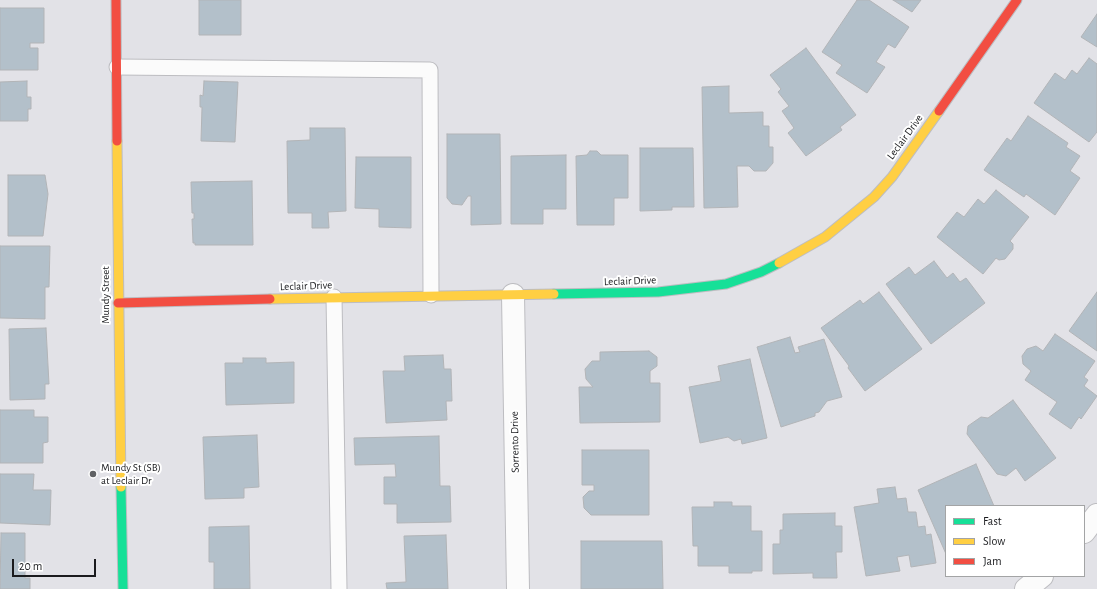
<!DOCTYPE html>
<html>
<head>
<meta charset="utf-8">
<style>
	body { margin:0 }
	#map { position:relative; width:1097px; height:589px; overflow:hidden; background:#e2e2e7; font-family:"Alegreya Sans",sans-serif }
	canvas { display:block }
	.legend { position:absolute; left:945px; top:505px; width:140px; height:72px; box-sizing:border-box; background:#fff; border:1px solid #a3a4a5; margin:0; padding:5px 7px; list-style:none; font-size:12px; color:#1a1b1e }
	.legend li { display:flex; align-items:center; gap:8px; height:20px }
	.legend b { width:20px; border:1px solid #a3a4a5 }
	.scale { position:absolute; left:12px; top:559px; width:84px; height:18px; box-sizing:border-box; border:2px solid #1a1b1e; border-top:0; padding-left:5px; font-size:12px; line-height:14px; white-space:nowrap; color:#1a1b1e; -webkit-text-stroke:3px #fff; paint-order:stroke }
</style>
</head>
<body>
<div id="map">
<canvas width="1097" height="589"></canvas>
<ul class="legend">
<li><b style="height:5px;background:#16e098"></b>Fast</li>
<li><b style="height:5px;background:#ffcf43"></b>Slow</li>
<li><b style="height:5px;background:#f24e42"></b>Jam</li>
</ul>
<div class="scale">20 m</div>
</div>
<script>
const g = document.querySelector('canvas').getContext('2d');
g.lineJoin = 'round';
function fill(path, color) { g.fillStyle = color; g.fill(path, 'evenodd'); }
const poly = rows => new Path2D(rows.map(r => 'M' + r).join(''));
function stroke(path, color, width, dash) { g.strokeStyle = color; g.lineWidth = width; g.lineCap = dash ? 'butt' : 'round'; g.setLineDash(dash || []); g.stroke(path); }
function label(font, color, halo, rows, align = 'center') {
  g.font = font + ' "Alegreya Sans",sans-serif'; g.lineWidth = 4; g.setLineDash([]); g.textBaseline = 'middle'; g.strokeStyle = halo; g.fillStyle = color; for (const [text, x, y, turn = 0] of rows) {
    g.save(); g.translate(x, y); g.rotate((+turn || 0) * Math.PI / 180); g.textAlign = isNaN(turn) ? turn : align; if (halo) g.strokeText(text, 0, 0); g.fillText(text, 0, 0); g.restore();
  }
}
const building = poly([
	[199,0,241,0,241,35,199,35,199,0],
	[857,0,869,0,909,27,895,48,888,44,876,62,885,67,867,93,836,73,842,65,822,52,857,0],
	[893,0,921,0,912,12,893,0],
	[0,8,44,8,44,43,30,43,30,48,38,48,38,70,0,70,0,8],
	[1097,14,1097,47,1081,37,1097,14],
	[806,48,856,115,840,127,842,130,806,156,788,133,794,128,782,111,789,106,778,92,781,89,770,75,806,48],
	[1089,58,1097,64,1097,132,1089,142,1034,103,1055,73,1065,80,1072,70,1077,74,1089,58],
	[27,81,27,97,31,97,31,109,28,109,28,121,0,121,0,82,27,81],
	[204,81,238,82,235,142,201,141,202,107,200,107,200,95,203,96,204,81],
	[729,86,729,113,763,112,763,126,769,126,769,147,773,147,773,163,766,171,754,171,749,166,737,166,738,207,704,208,702,87,729,86],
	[1028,116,1068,143,1066,147,1080,156,1070,171,1080,178,1055,215,1026,194,1024,197,984,170,1007,138,1011,141,1028,116],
	[310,128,345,128,346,211,328,212,329,228,312,228,312,213,288,213,287,141,310,140,310,128],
	[447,134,500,134,501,224,471,225,471,196,468,196,462,205,452,204,447,198,447,134],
	[640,148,693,148,694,207,672,207,672,210,640,211,640,148],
	[590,151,597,151,601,155,628,155,628,198,614,198,614,225,577,225,576,156,587,155,590,151],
	[566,155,566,209,543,209,543,224,511,224,511,156,566,155],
	[356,157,411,157,411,228,379,227,379,209,355,208,356,157],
	[8,175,45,175,48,194,43,236,8,236,8,175],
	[252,181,253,245,195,245,195,243,193,243,192,219,194,219,194,213,192,213,191,182,252,181],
	[996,190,1029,217,1010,241,1013,244,1013,249,1005,259,999,260,996,258,983,274,937,237,957,212,964,217,978,199,984,204,996,190],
	[0,246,50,246,49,287,45,287,45,319,0,318,0,246],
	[934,261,947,278,953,273,960,282,966,278,985,303,931,344,886,284,909,267,915,275,934,261],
	[879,292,922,349,865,391,848,368,849,366,821,328,860,300,863,304,879,292],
	[1097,292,1097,351,1069,331,1097,292],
	[46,328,49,384,45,384,45,399,10,400,9,329,46,328],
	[1055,334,1095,361,1084,377,1088,380,1084,386,1097,396,1081,419,1079,417,1071,429,1049,414,1057,402,1025,380,1031,371,1023,364,1022,356,1027,349,1036,346,1043,351,1055,334],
	[790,337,795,353,800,352,798,347,824,339,842,397,827,401,819,412,815,413,815,416,781,427,757,347,790,337],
	[649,351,657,357,657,366,650,371,650,383,660,383,660,422,580,423,579,387,593,387,586,379,585,369,592,361,600,361,600,352,649,351],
	[443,355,444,369,451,369,452,401,446,401,447,420,386,423,383,371,405,371,404,356,443,355],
	[243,358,266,358,266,363,294,362,294,403,226,405,225,363,243,363,243,358],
	[750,359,767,438,742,444,741,439,734,441,728,437,700,443,689,387,721,381,718,366,750,359],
	[1013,400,1056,458,1025,481,1016,468,1006,476,997,474,967,434,968,426,981,417,988,418,1013,400],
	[0,410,34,410,34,417,48,417,48,442,43,443,43,463,0,463,0,410],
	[257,435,259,487,244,488,244,498,205,499,203,437,257,435],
	[439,436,440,486,450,486,451,522,397,523,397,504,384,504,384,477,396,477,395,464,355,465,354,438,439,436],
	[582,450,649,450,649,515,591,515,584,508,583,497,589,491,594,491,594,485,582,485,582,450],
	[976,464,994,506,946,506,946,554,918,490,976,464],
	[0,474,34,474,33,490,51,490,50,525,0,523,0,474],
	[895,487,897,499,906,498,908,512,916,512,918,527,925,526,926,535,931,534,936,563,911,567,909,555,897,557,900,571,866,576,854,507,879,503,877,489,895,487],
	[714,502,732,502,732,506,751,506,751,531,762,531,762,571,752,571,752,573,729,573,729,566,698,566,698,546,693,546,692,507,714,507,714,502],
	[835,513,835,526,842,526,842,552,836,552,837,578,813,578,813,573,773,574,773,544,780,544,780,530,783,530,783,514,835,513],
	[249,526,250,589,214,589,214,562,209,562,209,527,249,526],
	[1,533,25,533,25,578,30,578,30,589,0,589,1,533],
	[446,535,448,589,387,589,386,583,406,582,404,536,446,535],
	[581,541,662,541,663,589,581,589,581,541]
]);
const lane = poly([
	[117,67,430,70,431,295],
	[334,297,339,589]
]);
const street = poly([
	[513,295,518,589],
	[1084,532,1097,515],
	[1026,589,1042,576]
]);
const fast = poly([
	[554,294,658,292,726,284,761,272,779,263],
	[121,487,123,589]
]);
const slow = poly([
	[117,141,121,487],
	[779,263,825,237,874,197,892,177,939,111],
	[270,299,554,294]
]);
const jam = poly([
	[116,0,117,141],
	[939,111,1017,0],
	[118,303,270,299]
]);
const markers = [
	[93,474,4,"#606164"]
];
const streetNames = [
	["Leclair Drive",905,137,-54],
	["Leclair Drive",630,281,-2],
	["Leclair Drive",306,286,-2],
	["Mundy Street",106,295,-90],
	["Sorrento Drive",515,442,-91]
];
const poiNames = [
	["Mundy St (SB)",101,468],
	["at Leclair Dr",101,481]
];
fill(building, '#b3c0ca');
stroke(building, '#b2b4b7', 1);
stroke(lane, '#bdbdc1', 17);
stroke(street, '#bdbdc1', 24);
stroke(fast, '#bdbdc1', 11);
stroke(slow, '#bdbdc1', 11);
stroke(jam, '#bdbdc1', 11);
stroke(lane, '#fbfbfb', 15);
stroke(street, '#fbfbfb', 22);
stroke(fast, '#16e098', 9);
stroke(slow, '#ffcf43', 9);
stroke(jam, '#f24e42', 9);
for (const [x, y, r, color] of markers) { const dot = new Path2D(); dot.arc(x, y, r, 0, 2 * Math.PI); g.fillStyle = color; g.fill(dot); stroke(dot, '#fff', 1.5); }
label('11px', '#1a1b1e', '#fff', streetNames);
label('11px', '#1a1b1e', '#fff', poiNames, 'left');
</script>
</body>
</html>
